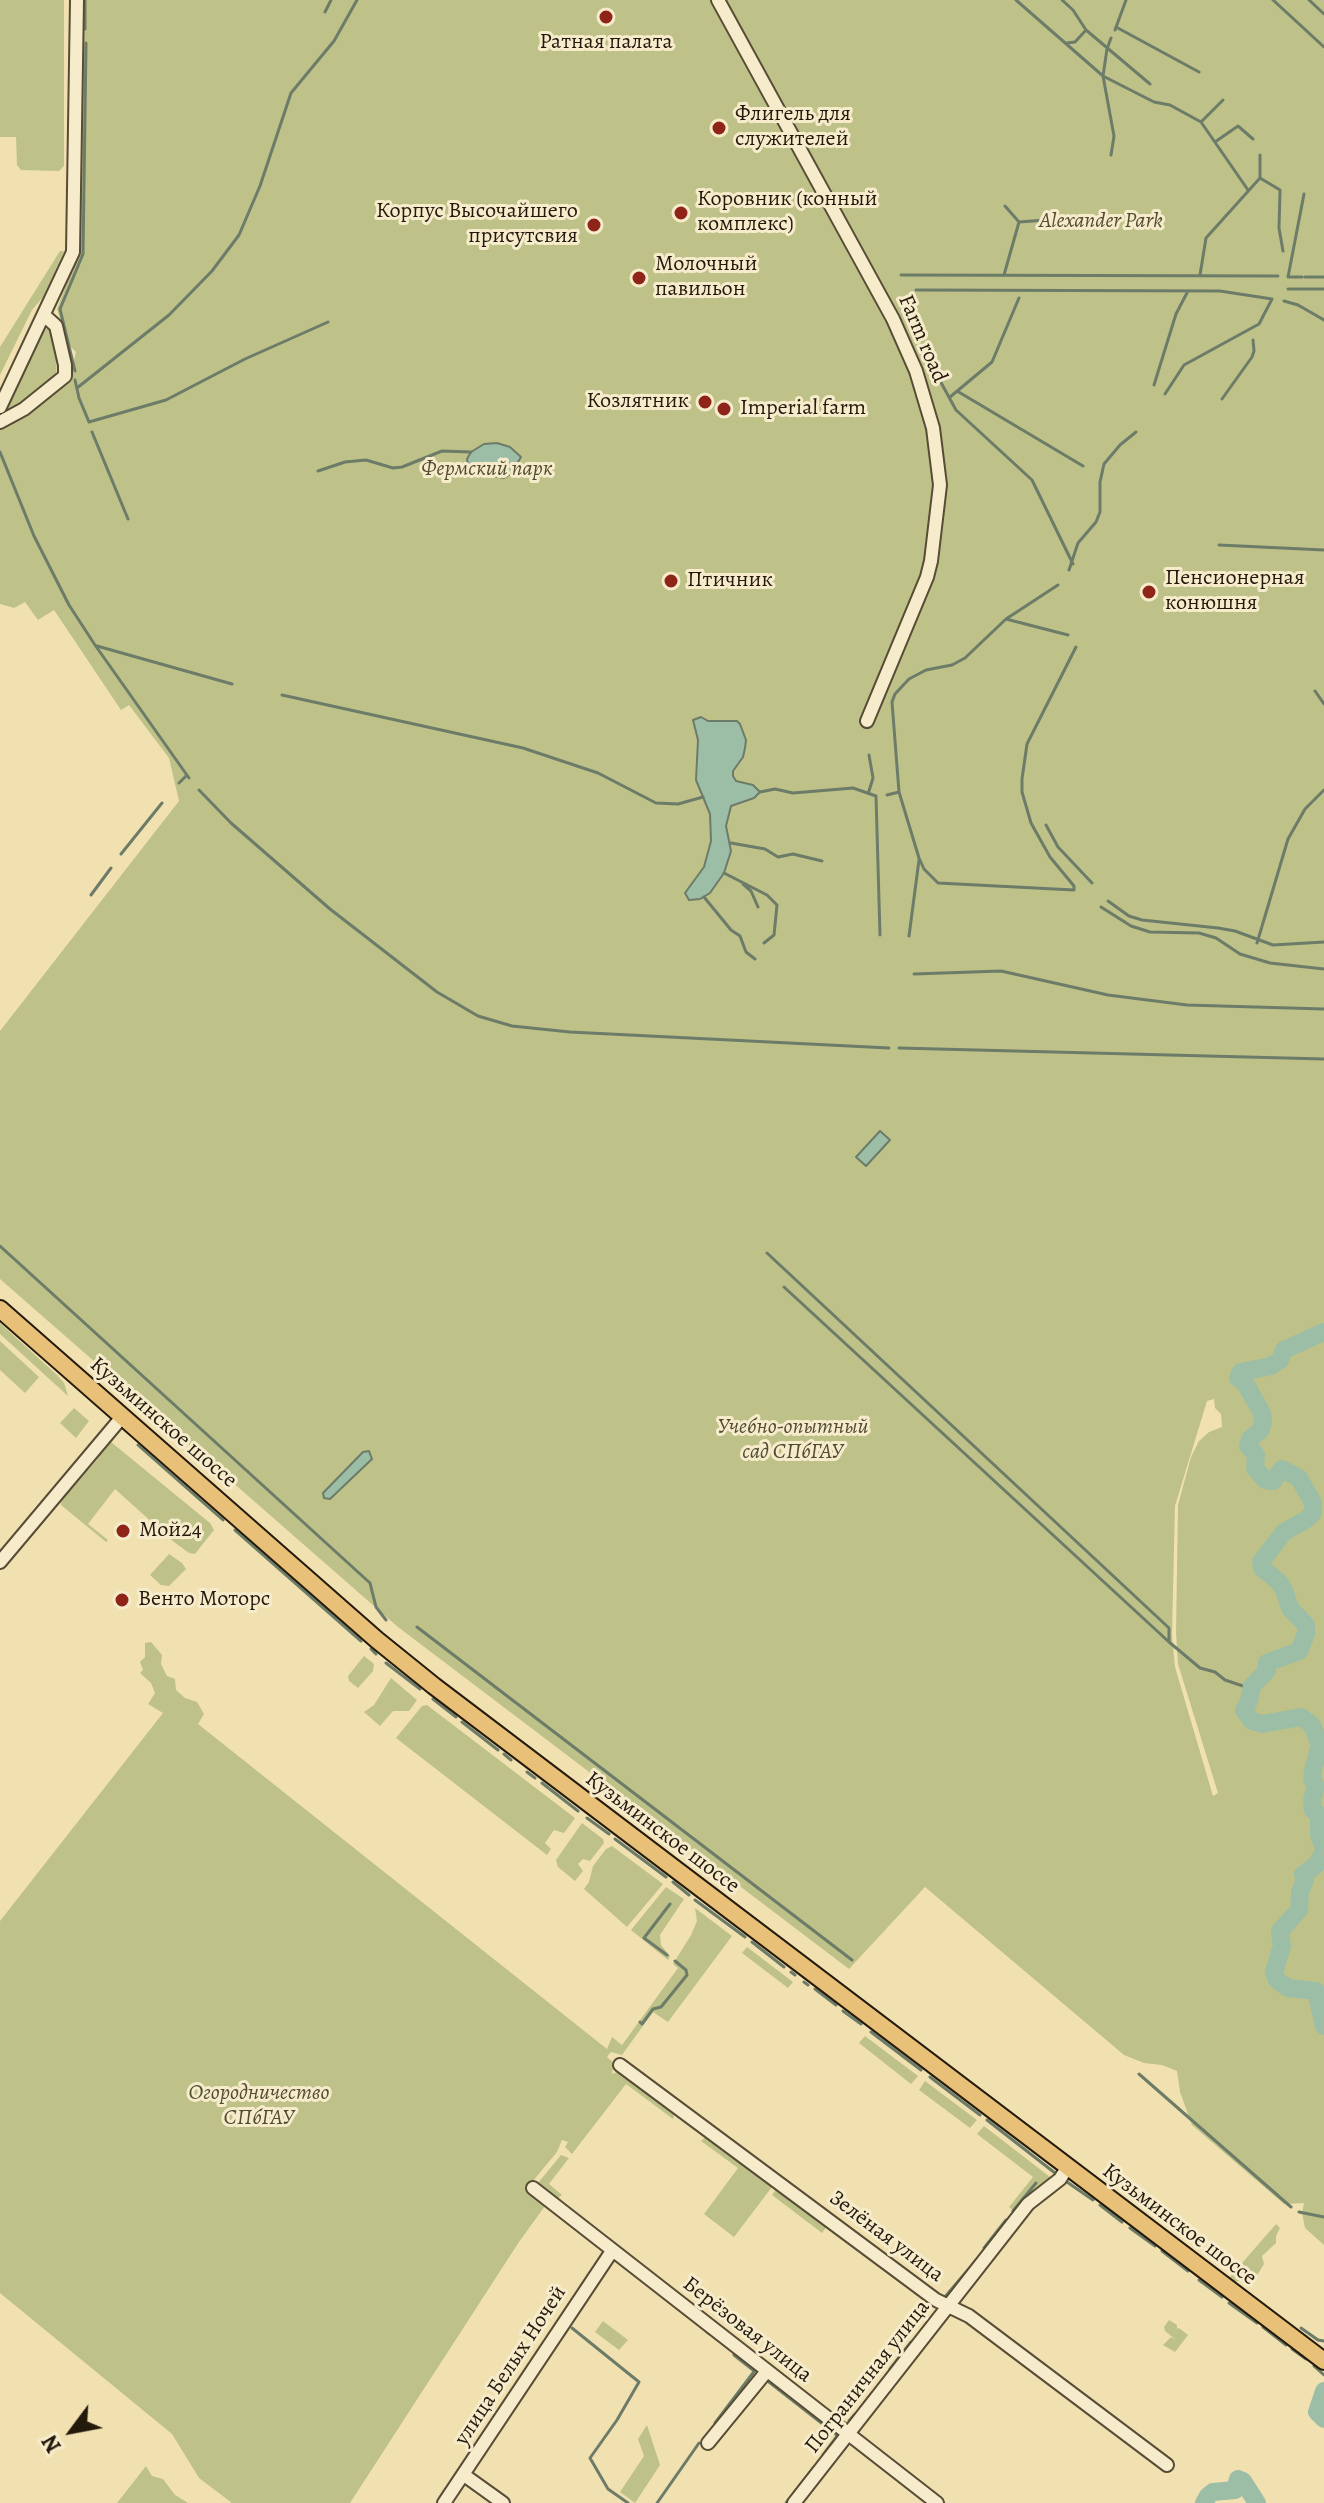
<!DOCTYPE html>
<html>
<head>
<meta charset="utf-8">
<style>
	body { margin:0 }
	#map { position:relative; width:1324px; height:2503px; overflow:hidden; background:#f1e1b1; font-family:Alegreya,serif }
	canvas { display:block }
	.north { position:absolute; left:32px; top:2391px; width:80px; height:80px; -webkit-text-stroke:6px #f6eccc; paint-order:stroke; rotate:238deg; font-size:22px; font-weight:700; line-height:32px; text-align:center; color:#241a0c }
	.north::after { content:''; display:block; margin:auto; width:28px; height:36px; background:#241a0c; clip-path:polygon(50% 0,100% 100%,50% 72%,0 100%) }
</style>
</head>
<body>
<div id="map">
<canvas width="1324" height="2503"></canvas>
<div class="north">N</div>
</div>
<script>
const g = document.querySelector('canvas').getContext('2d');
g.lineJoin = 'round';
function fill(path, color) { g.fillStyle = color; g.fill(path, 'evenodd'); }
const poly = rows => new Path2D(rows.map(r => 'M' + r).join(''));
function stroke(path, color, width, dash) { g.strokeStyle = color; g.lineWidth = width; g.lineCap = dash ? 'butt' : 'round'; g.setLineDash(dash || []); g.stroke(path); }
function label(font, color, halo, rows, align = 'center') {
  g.font = font + ' Alegreya,serif'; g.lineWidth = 6; g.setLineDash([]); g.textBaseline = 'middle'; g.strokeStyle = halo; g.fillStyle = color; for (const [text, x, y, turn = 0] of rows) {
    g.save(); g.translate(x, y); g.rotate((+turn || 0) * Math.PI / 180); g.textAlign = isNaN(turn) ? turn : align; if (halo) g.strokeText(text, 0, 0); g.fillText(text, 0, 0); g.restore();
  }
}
const green = poly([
	[0,0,64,0,64,166,59,171,21,170,17,165,16,137,0,137],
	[83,0,713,0,889,321,913,376,925,413,933,460,937,554,945,484,943,458,940,436,923,373,904,328,876,273,725,0,1324,0,1324,2245,1305,2228,1302,2213,1304,2203,1284,2204,1192,2125,1180,2092,1177,2071,1162,2065,1144,2063,1124,2055,925,1887,849,1969,398,1627,0,1279,0,1031,179,801,169,758,129,705,121,710,54,610,38,620,25,602,14,608,0,604,0,429,68,384,76,352,67,343,57,309,79,251],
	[1214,1399,1215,1408,1221,1414,1222,1427,1209,1432,1199,1441,1191,1457,1178,1505,1176,1633,1178,1664,1218,1793,1213,1796,1175,1667,1172,1635,1175,1506,1207,1401],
	[60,251,64,251,43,297,32,310,0,375,0,347],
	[45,329,50,329,52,332,57,361,56,375,16,408,10,410,7,405],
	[0,1323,57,1375,64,1383,68,1396,0,1334],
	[0,1341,39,1377,25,1393,0,1370],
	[74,1408,89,1421,76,1438,60,1423],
	[111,1442,210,1523,214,1530,195,1554,189,1553,174,1542,115,1489,88,1524,108,1540,106,1542,61,1505,61,1501,97,1460,106,1445],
	[169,1554,182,1563,186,1569,169,1586,161,1585,150,1575],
	[151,1642,162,1655,161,1664,167,1676,175,1679,176,1690,185,1698,197,1702,204,1714,198,1724,607,2049,612,2037,622,2045,678,1968,673,1964,691,1935,697,1921,695,1908,732,1936,668,2022,653,2012,622,2055,611,2052,607,2057,614,2063,612,2074,620,2071,675,2111,673,2119,626,2084,572,2154,565,2147,568,2142,562,2140,557,2152,528,2187,554,2209,553,2212,545,2206,519,2242,350,2503,232,2503,199,2478,172,2434,0,2293,0,1921,163,1713,148,1704,155,1693,151,1683,140,1673,143,1670,140,1662,145,1657,145,1643],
	[364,1656,374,1664,373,1671,358,1688,349,1681,348,1676],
	[391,1678,417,1700,409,1711,393,1711,380,1726,364,1712,374,1705],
	[427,1705,575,1818,564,1833,554,1830,545,1843,551,1849,547,1855,396,1738,422,1706],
	[582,1823,603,1839,604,1843,590,1861,583,1859,578,1864,583,1871,575,1881,558,1867,556,1860],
	[612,1846,663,1884,627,1927,584,1889,589,1882,593,1866,606,1849],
	[666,1887,684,1899,660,1935,661,1945,670,1956,668,1960,631,1930],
	[747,1947,793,1982,788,1988,742,1953],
	[865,2036,918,2076,911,2084,859,2043],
	[925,2081,977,2120,970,2128,919,2090],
	[984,2126,1050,2177,1036,2188,1015,2212,1009,2207,1033,2177,977,2134],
	[708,2135,775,2183,734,2237,704,2214,738,2168,701,2141],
	[561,2155,569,2158,549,2184,562,2195,557,2199,538,2183],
	[778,2187,827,2226,822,2233,772,2195],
	[1276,2224,1280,2228,1276,2236,1276,2243,1262,2256,1264,2264,1258,2274,1235,2282,1229,2278],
	[1169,2320,1177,2325,1177,2329,1179,2328,1188,2335,1175,2352,1163,2345,1171,2337,1176,2340,1165,2331,1164,2327],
	[603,2321,628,2340,619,2350,595,2332],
	[647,2425,660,2465,635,2503,620,2492,644,2456,638,2439],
	[146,2466,152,2476,163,2479,175,2495,188,2503,117,2503]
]);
const water = poly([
	[497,443,510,447,521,457,511,474,504,478,473,472,468,466,467,459,471,452,484,444,497,443],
	[701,717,708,721,737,721,740,724,746,740,745,748,743,757,733,771,733,776,736,781,753,785,760,792,754,798,731,806,726,826,731,851,724,873,710,893,700,899,689,900,685,893,704,867,711,841,710,814,696,780,698,740,693,720,701,717],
	[880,1131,890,1140,866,1166,856,1157,880,1131],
	[369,1451,372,1459,330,1499,324,1498,323,1493,363,1452,369,1451]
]);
const stream = poly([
	[85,0,85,29],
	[1016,0,1103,76,1154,102,1170,105,1201,122,1248,190],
	[1062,0,1073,10,1086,30,1150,84],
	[1273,0,1324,47],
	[1309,0,1324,14],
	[325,12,331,0],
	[1116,27,1199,72],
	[1115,30,1126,0],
	[1067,43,1075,42,1086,30],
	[1201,122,1223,100],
	[1215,142,1238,126,1253,139],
	[1111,155,1114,136,1103,76,1107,49,1111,38],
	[1260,178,1260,155],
	[1019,222,1046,220],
	[901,275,1278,276],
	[1004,275,1019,222,1005,206],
	[1200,275,1206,238,1260,178,1280,190,1279,228,1283,251],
	[1302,277,1288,277,1304,194],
	[1305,277,1324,277],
	[1288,289,1324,289],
	[916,290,1220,291,1272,299,1259,324,1184,365,1165,394],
	[1284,301,1298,305,1324,320],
	[930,355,938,377,956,410,1032,480,1073,564],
	[75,371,60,309,83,254,86,43],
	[75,380,79,398,89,422],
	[1154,385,1176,314,1188,291],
	[77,388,169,315,212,271,239,235,260,186,291,93,334,41,357,0],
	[957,391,1083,466],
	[950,397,992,362,1019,298],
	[1222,399,1252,357,1254,351,1253,340],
	[89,422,166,400,245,359,328,322],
	[92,432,128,519],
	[0,452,34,536,69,605,95,645,189,778],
	[318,471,345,462,366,460,393,468,402,467,442,451,471,452],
	[1219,545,1324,550],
	[1069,570,1078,543,1096,522,1100,512,1100,482,1104,464,1120,445,1136,432],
	[1058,585,1006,619,965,658,952,665,926,670,909,679,895,694,892,702,899,792,919,858,924,869,938,883,1074,890,1074,886,1050,857,1031,823,1022,792,1022,779,1027,744,1076,647],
	[1006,619,1068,635],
	[97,646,232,684],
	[1315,691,1324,704],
	[282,695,523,748,598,773,656,803,678,804,703,797],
	[179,783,187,775],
	[199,790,231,823,330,909,437,992,478,1016,512,1026,570,1032,889,1048],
	[869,791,873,778,869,755],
	[760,792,775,789,793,793,853,788,876,796,880,935],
	[887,795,899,792],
	[1046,825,1058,847,1092,883],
	[731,843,765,849,778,857,793,854,822,861],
	[121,854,162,803],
	[724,873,767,895,777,905,774,935,764,943],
	[743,884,751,891,758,907],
	[91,895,111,868],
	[704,897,731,930,740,936,746,952,755,959],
	[1108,901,1129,916,1142,920,1218,928,1235,931,1273,945,1324,942],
	[1101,907,1131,926,1150,932,1199,933,1216,938,1240,954,1270,963,1324,969],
	[909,936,919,860],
	[1257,943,1288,839,1305,809,1324,790],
	[914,974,1001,971,1108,995,1187,1005,1324,1009],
	[899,1048,1324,1059],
	[0,1246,370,1583,376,1607,386,1620],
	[767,1253,1169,1628,1169,1642],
	[784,1287,1169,1642,1200,1668,1215,1672,1225,1680,1243,1686,1250,1693],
	[138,1445,223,1520],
	[235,1530,361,1641],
	[417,1627,852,1960],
	[371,1649,376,1654],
	[386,1663,420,1689],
	[433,1699,456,1717],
	[462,1722,498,1750],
	[504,1754,511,1760],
	[527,1772,535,1778],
	[542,1783,578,1811],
	[587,1818,609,1834],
	[615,1839,666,1877],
	[673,1882,689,1895],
	[695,1900,745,1937],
	[752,1942,784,1967],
	[667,1955,644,1938,670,1904],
	[791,1972,795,1975],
	[804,1982,808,1985],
	[815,1989,836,2005],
	[843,2011,861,2024],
	[640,2022,642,2024,653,2009,661,2007,687,1975,686,1970,675,1961],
	[871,2032,921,2070],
	[1139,2074,1291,2207],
	[930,2077,980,2115],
	[987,2120,1055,2173],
	[1067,2182,1093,2200],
	[1100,2205,1122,2222],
	[1013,2211,1036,2183],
	[1299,2212,1324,2217],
	[1130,2228,1155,2246],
	[984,2248,1006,2220],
	[1162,2251,1188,2271],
	[1199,2280,1222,2297],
	[944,2298,978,2258],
	[1229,2303,1257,2323],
	[1263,2327,1286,2345],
	[572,2328,639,2382,617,2420,590,2458,608,2489,628,2503],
	[1301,2328,1318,2340,1324,2341],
	[708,2333,710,2334],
	[1292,2349,1306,2359],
	[734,2355,753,2370],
	[1314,2366,1324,2375],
	[890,2369,911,2342],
	[769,2382,838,2436],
	[880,2383,886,2376],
	[861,2407,873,2392],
	[849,2421,855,2414],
	[715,2423,756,2369],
	[823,2455,838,2435],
	[794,2493,814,2467],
	[657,2503,699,2443],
	[786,2503,788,2500]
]);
const river = poly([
	[1324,1332,1284,1350,1280,1360,1271,1366,1241,1372,1238,1378,1245,1383,1262,1413,1263,1423,1260,1431,1250,1439,1248,1446,1256,1455,1255,1468,1265,1480,1273,1481,1282,1469,1299,1478,1313,1503,1313,1513,1307,1519,1284,1532,1261,1562,1262,1568,1279,1582,1284,1590,1290,1608,1306,1625,1306,1634,1299,1651,1267,1663,1267,1671,1252,1686,1249,1701,1244,1710,1252,1721,1262,1724,1301,1717,1312,1725,1320,1745,1313,1770,1312,1779,1316,1787,1312,1800,1313,1810,1319,1815,1319,1835,1324,1848],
	[1324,1852,1316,1865,1303,1875,1305,1880,1300,1892,1299,1910,1280,1931,1282,1946,1274,1972,1277,1980,1288,1988,1316,1991,1324,2026],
	[1324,2391,1317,2412,1324,2419],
	[1204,2503,1208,2496,1213,2492,1235,2490,1238,2479,1243,2481,1257,2503]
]);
const minor = poly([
	[718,0,893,319,916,371,933,428,940,485,931,561,927,577,867,721],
	[0,407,73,252,77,0],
	[0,422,24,409,65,376,65,365,56,326,45,316],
	[0,1562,122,1417],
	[620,2065,936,2300,969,2316,1167,2465],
	[533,2188,937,2503],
	[708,2443,767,2371],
	[464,2475,503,2503],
	[444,2503,612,2251],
	[794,2503,1028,2204,1060,2179,1067,2168]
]);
const major = poly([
	[0,1309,377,1640,434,1686,1324,2361]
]);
const markers = [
	[606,17,8,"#8f2418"],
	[719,128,8,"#8f2418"],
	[681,213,8,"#8f2418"],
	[594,225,8,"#8f2418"],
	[639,278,8,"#8f2418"],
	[705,402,8,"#8f2418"],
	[724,409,8,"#8f2418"],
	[671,581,8,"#8f2418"],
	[1149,592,8,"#8f2418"],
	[123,1531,8,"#8f2418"],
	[122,1600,8,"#8f2418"]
];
const poiNames = [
	["Ратная палата",606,43,"center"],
	["Флигель для",735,115],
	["служителей",735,140],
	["Коровник (конный",697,200],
	["комплекс)",697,225],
	["Корпус Высочайшего",578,212,"right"],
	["присутсвия",578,237,"right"],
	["Молочный",655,265],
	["павильон",655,290],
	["Козлятник",689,402,"right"],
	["Imperial farm",740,409],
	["Пенсионерная",1165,579],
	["конюшня",1165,604],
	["Птичник",687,581],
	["Мой24",139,1531],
	["Венто Моторс",138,1600]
];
const parkNames = [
	["Alexander Park",1101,222],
	["Фермский парк",487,470],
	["Учебно-опытный",793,1428],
	["сад СПбГАУ",793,1453],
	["Огородничество",259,2094],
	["СПбГАУ",259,2119]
];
const streetNames = [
	["Farm road",922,339,67],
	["Кузьминское шоссе",163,1423,41],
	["Кузьминское шоссе",662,1833,37],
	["Кузьминское шоссе",1179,2225,37],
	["Зелёная улица",886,2237,37],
	["Берёзовая улица",747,2330,38],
	["улица Белых Ночей",511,2366,-57],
	["Пограничная улица",868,2377,-52]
];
fill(green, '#bec288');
fill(water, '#9cbea7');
stroke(water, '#6c7c69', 2);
stroke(stream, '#6c7c69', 3);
stroke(river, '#9cbea7', 18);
stroke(minor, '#574c35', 16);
stroke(major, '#241a0c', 20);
stroke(minor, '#f6eccc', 12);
stroke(major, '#e8c078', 16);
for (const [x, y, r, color] of markers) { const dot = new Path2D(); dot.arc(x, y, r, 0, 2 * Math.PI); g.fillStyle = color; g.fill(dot); stroke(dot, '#f6eccc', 3); }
label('22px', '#241a0c', '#f6eccc', poiNames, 'left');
label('italic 22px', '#524c31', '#f6eccc', parkNames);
label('22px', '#241a0c', '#f6eccc', streetNames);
</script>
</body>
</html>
